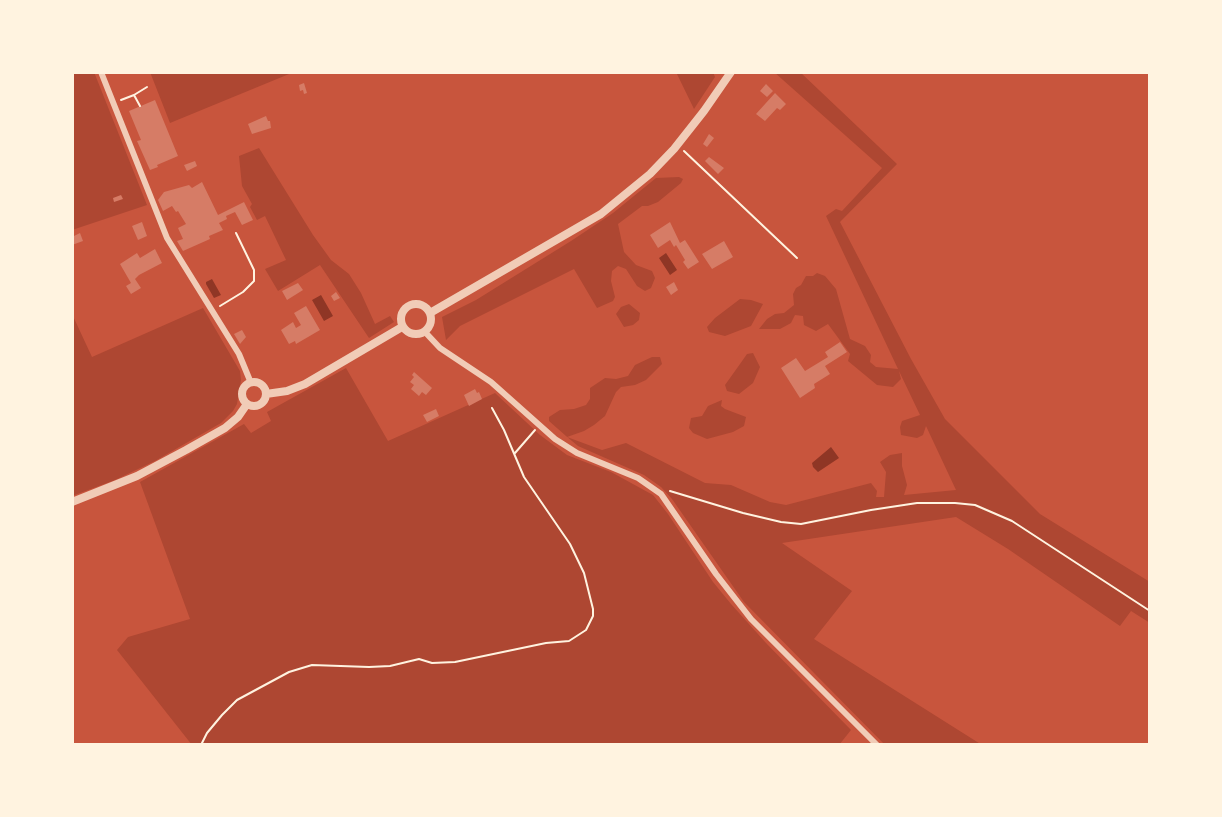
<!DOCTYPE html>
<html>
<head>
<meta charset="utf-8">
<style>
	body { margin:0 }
	#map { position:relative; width:1222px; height:817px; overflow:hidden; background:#c8553d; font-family:"PT Sans Narrow",sans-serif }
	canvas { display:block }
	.frame { position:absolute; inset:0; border:74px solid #fff3e0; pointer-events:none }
</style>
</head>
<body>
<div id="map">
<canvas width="1222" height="817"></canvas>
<div class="frame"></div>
</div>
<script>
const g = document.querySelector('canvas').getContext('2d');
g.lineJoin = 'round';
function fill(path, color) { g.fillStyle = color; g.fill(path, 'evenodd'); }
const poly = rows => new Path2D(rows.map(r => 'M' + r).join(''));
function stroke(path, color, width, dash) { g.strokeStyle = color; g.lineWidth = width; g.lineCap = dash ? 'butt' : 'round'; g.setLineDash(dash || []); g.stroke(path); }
const green = poly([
	[72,72,94,72,147,205,72,230],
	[150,72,294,72,170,123],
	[676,72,713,72,715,77,694,109],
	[774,72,800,72,897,164,840,222,911,359,945,419,1040,514,1150,582,1150,623,1131,611,1120,626,1008,549,956,517,782,543,852,591,814,639,982,745,885,745,744,602,672,499,661,487,644,475,578,446,566,436,549,421,549,417,560,410,574,409,586,405,590,399,590,388,605,378,616,379,628,376,635,365,652,357,660,357,662,364,646,380,635,385,621,387,616,392,605,416,594,425,584,431,567,437,602,450,626,443,705,483,731,485,770,502,786,505,871,483,877,491,876,497,884,497,886,472,880,462,890,455,902,453,902,466,907,485,904,495,956,490,926,426,923,435,917,438,901,435,900,427,902,421,920,415,899,371,901,379,893,387,877,385,848,361,850,354,828,324,816,331,804,325,803,316,795,315,791,323,780,329,759,329,767,319,775,314,784,313,794,305,793,294,796,288,801,285,806,276,813,276,817,273,825,276,836,289,850,339,865,346,871,355,870,362,876,367,898,369,826,216,836,209,842,211,882,168],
	[259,148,313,235,331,260,349,274,361,293,375,324,390,316,394,322,369,338,320,265,278,291,265,269,286,260,265,216,257,220,250,207,252,204,242,186,239,156],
	[679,177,683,179,681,183,658,202,648,206,642,206,618,224,624,252,636,265,652,271,655,278,651,288,645,291,637,286,626,269,618,266,612,271,611,281,615,297,613,301,597,308,574,269,460,326,446,340,442,317,476,300,571,241,613,213,656,178],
	[740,299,751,300,763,304,751,326,725,336,709,332,707,327,715,318],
	[629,304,640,313,639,320,633,325,624,327,616,314,621,307],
	[203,308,240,371,241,380,237,404,233,411,221,423,155,461,115,480,72,496,72,314,92,357],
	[753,353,760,367,753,383,739,394,727,391,725,385,740,364,747,354],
	[346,368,388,441,495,393,540,435,567,455,611,472,653,495,668,514,713,582,731,604,766,643,851,730,839,745,192,745,117,650,128,637,190,619,140,482,244,424,251,433,271,421,267,412],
	[722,400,721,406,725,409,746,417,744,426,733,432,707,439,693,433,689,428,691,418,702,416,708,406]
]);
const water = poly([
	[666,253,677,270,670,275,659,258],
	[212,279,221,295,214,298,206,284,206,282],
	[321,295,333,316,324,321,312,300],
	[831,447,839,458,818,472,813,467,812,463]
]);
const building = poly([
	[304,83,307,93,304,94,303,90,300,91,299,85],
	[766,84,773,91,767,97,760,91],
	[775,93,786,104,780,110,777,108,765,121,756,114],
	[155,100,178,156,157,165,158,167,150,170,137,141,141,140,129,111],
	[266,116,268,121,270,121,271,128,252,134,248,124],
	[709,134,714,138,707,147,703,144],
	[709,157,724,168,718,174,705,161],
	[195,161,197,166,187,171,184,165],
	[202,182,218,215,244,202,253,220,242,225,235,212,226,216,227,219,219,223,223,230,209,236,210,239,183,251,177,241,183,239,178,228,186,224,178,211,176,212,172,206,163,211,158,200,164,192,189,185,192,188],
	[121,195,123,199,114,202,113,198],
	[142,222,147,236,138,240,132,226],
	[670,222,680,243,685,240,699,262,688,269,683,262,685,260,676,245,674,247,670,240,658,248,650,235],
	[80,233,83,241,72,245,72,237],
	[724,241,733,257,712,269,702,254],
	[155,249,162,263,139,275,135,279,141,288,131,294,126,286,131,283,120,264,137,253,140,258],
	[674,282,678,290,671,295,666,287],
	[298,283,303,290,287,300,282,291],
	[336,292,340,298,334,301,331,296],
	[306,306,320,330,296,344,295,341,289,344,281,330,293,322,296,328,301,325,294,313],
	[242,330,246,337,240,344,234,334],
	[840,342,847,352,825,366,830,374,814,384,815,388,800,398,781,368,796,358,805,371,828,357,825,352],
	[414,372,432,388,426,395,422,392,419,396,411,389,414,385,410,382,414,377,412,375],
	[475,389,477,393,479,392,482,399,469,406,464,395],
	[436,409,439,416,427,422,423,415]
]);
const path = poly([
	[134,95,147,87],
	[121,100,134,95,140,106],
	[684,151,797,258],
	[220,306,243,292,254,281,254,270,236,233],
	[515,453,535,430],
	[670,491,743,513,781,522,801,524,871,510,917,503,955,503,975,505,1012,521,1150,611],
	[201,745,207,733,222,715,237,700,289,672,312,665,369,667,390,666,419,659,432,663,455,662,546,643,569,641,586,630,593,616,593,609,584,573,570,544,524,477,504,430,492,408]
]);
const minor = poly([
	[101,72,167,238,239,354,251,383],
	[425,332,440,348,491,382,555,439,577,453,638,478,661,494,716,574,751,619,877,745]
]);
const tertiary = poly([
	'401 319a15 15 0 1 1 30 0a15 15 0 1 1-30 0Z',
	[430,313,601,214,650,174,674,149,704,111,731,72],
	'242 394a12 12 0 1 1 24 0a12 12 0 1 1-24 0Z',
	[266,394,287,391,305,384,402,327],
	[72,502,137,476,186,450,225,428,238,417,247,404]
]);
fill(green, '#ae4732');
fill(water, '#8f3625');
fill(building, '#d67c66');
stroke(path, '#fff3e0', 2);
stroke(minor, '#f1ccb7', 6);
stroke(tertiary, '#f1ccb7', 8);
</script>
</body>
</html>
